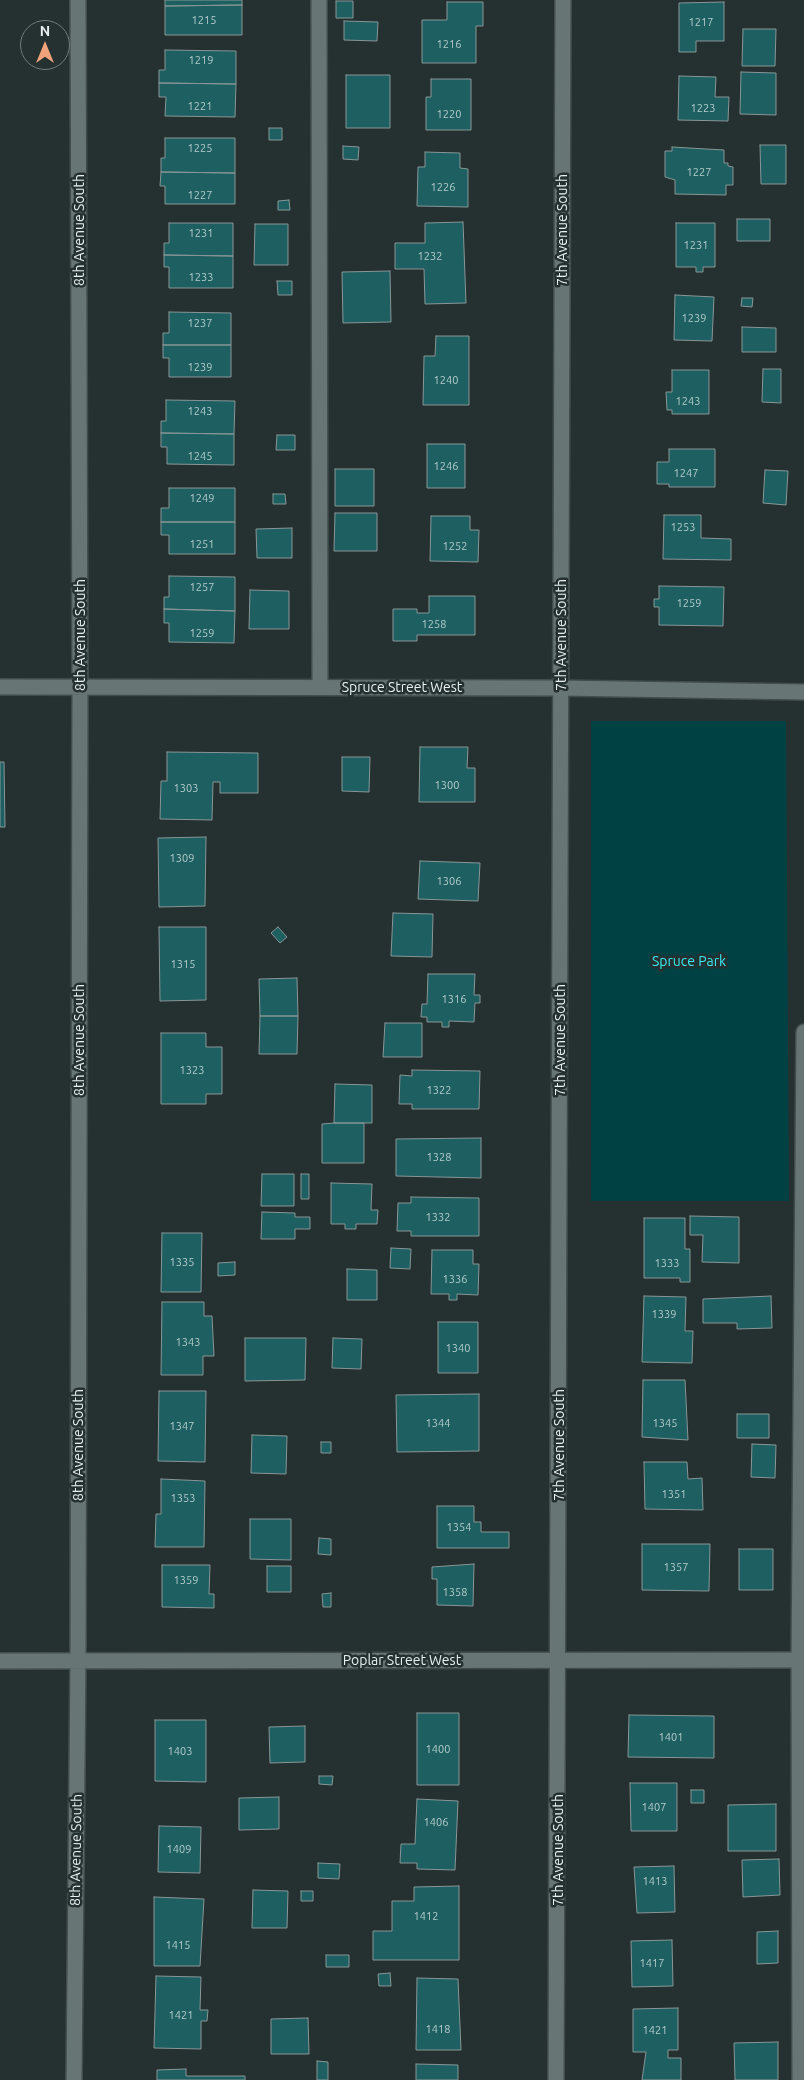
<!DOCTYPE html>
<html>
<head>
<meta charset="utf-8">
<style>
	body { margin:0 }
	#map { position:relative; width:804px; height:2080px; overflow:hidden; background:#253031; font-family:Ubuntu,sans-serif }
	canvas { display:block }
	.north { position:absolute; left:20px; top:20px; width:50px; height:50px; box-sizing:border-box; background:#253031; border:1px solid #737c7d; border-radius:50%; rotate:0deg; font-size:14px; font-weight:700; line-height:20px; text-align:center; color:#e7efef }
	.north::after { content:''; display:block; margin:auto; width:18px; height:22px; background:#f0a27a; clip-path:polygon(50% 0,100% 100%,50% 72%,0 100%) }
</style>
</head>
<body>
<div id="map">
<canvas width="804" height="2080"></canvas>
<div class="north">N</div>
</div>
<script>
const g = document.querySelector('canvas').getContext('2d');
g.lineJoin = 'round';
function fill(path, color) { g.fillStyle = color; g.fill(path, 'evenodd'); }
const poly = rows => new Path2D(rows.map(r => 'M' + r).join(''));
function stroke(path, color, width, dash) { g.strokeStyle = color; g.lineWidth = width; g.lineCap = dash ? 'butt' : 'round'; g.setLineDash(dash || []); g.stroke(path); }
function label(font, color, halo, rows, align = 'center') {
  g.font = font + ' Ubuntu,sans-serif'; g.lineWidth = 5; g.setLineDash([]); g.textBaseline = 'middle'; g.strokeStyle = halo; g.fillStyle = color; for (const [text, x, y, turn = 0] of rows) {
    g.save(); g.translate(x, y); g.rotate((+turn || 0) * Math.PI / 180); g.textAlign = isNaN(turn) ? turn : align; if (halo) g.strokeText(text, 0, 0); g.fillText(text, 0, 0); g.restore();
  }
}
const green = poly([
	[591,721,786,721,789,1201,591,1201]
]);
const building = poly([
	[165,0,242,0,242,5,165,6,165,0],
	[336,1,353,1,353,18,336,18,336,1],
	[447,2,483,2,483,26,476,26,476,63,422,63,422,20,447,20,447,2],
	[724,2,724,41,696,41,696,52,679,52,679,3,724,2],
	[242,5,242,35,165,35,165,6,242,5],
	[344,21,378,22,377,41,344,40,344,21],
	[743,29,776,29,775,66,742,66,743,29],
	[165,50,236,51,236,84,159,83,159,70,165,70,165,50],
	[741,72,776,73,776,115,740,114,741,72],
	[346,75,390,75,390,128,346,128,346,75],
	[679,76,716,77,715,97,729,97,728,121,678,120,679,76],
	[431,79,471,79,471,130,426,130,426,97,431,97,431,79],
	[159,83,236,84,235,117,165,116,166,97,159,97,159,83],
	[269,128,282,128,282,140,269,140,269,128],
	[165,138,235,138,235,173,161,172,161,158,165,158,165,138],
	[760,145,786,145,786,184,761,184,760,145],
	[343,146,359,147,358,160,343,159,343,146],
	[672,147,724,150,724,163,728,163,728,166,733,167,733,185,726,185,726,195,675,194,675,180,665,177,665,151,672,151,672,147],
	[425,152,460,153,460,168,468,169,468,207,417,206,418,167,425,167,425,152],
	[161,172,235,173,235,204,165,204,165,186,160,186,161,172],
	[289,200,290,210,278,210,278,201,289,200],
	[737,219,770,219,770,241,737,241,737,219],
	[463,222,466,303,425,304,424,269,395,269,395,243,425,243,425,223,463,222],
	[169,223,233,223,233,256,164,255,164,243,169,243,169,223],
	[676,223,715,223,715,267,703,267,703,272,696,272,696,267,676,267,676,223],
	[255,224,288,224,288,265,254,265,255,224],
	[164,255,233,256,233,288,169,288,169,267,164,267,164,255],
	[390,271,391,322,343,323,342,272,390,271],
	[277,281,292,281,292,295,278,295,277,281],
	[675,295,714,297,712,341,674,340,675,295],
	[742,298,753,298,752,307,741,306,742,298],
	[169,312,231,313,231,345,163,345,163,333,169,333,169,312],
	[742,327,776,328,776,352,742,352,742,327],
	[436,336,469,336,469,405,423,405,424,356,435,356,436,336],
	[163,345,231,345,231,377,169,377,169,358,163,358,163,345],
	[763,369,781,369,781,403,762,402,763,369],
	[672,370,709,370,709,414,672,414,672,410,667,410,666,392,672,392,672,370],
	[166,400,235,401,234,434,161,433,161,421,166,421,166,400],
	[161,433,234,434,234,465,167,464,167,447,161,447,161,433],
	[277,435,295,435,295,450,276,450,277,435],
	[427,444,465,444,465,488,427,488,427,444],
	[669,449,715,449,715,487,669,487,669,484,657,484,657,462,669,462,669,449],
	[335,469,374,469,374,506,335,506,335,469],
	[765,470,788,471,786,505,763,503,765,470],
	[169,488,235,488,235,522,161,522,161,508,169,508,169,488],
	[273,494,285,494,286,504,273,504,273,494],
	[335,513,377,513,377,551,334,551,335,513],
	[664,515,701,515,701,538,731,539,731,560,663,559,664,515],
	[431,516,470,516,470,530,479,530,478,562,430,561,431,516],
	[161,522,235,522,235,554,169,554,169,535,161,535,161,522],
	[292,528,292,558,257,558,256,529,292,528],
	[169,576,235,577,235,611,164,609,164,597,169,597,169,576],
	[659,586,724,587,723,626,659,625,659,607,654,607,654,599,659,599,659,586],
	[250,590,289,591,289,629,249,629,250,590],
	[429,596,475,596,475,635,417,635,417,641,393,641,393,609,417,609,417,613,429,613,429,596],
	[164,609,235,611,234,643,169,642,169,623,164,623,164,609],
	[420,747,468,747,467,768,475,768,475,802,419,802,420,747],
	[167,752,258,753,258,793,220,793,220,782,213,782,212,820,160,819,161,781,167,781,167,752],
	[342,757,370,757,369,792,342,791,342,757],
	[0,762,4,762,5,827,0,827,0,762],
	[206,837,205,906,159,907,158,838,206,837],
	[420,861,480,863,478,901,418,899,420,861],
	[393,913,433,914,432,957,391,956,393,913],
	[159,927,206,927,206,1000,160,1001,159,927],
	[278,927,287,937,280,943,271,933,278,927],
	[428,974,475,974,474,995,480,995,480,1003,475,1003,474,1022,449,1021,449,1027,442,1027,442,1022,427,1022,427,1017,421,1017,422,1004,427,1004,428,974],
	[297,978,298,1016,260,1016,259,979,297,978],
	[260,1016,298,1016,297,1054,259,1054,260,1016],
	[385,1023,422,1023,422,1057,383,1057,385,1023],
	[161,1033,206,1033,206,1047,222,1047,222,1094,206,1094,206,1104,161,1104,161,1033],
	[412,1070,480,1071,479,1109,412,1109,412,1104,399,1104,400,1075,412,1076,412,1070],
	[335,1084,372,1085,372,1123,334,1123,335,1084],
	[334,1123,364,1123,364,1163,322,1163,322,1124,334,1123],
	[481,1138,481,1178,396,1176,396,1139,481,1138],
	[262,1174,294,1174,294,1206,261,1206,262,1174],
	[301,1174,309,1174,309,1199,301,1199,301,1174],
	[331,1183,372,1184,371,1210,378,1210,377,1224,356,1224,356,1229,345,1229,345,1224,331,1224,331,1183],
	[411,1197,479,1198,479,1236,411,1236,411,1231,397,1231,398,1203,411,1203,411,1197],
	[262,1212,295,1213,295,1217,310,1217,310,1229,295,1229,295,1239,261,1239,262,1212],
	[690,1216,739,1217,739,1263,702,1262,703,1235,690,1235,690,1216],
	[644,1218,685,1218,685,1249,690,1249,690,1282,680,1282,680,1278,644,1278,644,1218],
	[162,1233,202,1233,201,1292,161,1292,162,1233],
	[391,1248,411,1249,410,1269,390,1268,391,1248],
	[432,1250,473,1250,473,1264,479,1264,478,1295,457,1294,457,1300,449,1300,449,1294,431,1294,432,1250],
	[235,1262,235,1275,218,1276,218,1263,235,1262],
	[347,1269,377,1270,377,1300,347,1300,347,1269],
	[644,1296,686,1297,685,1331,693,1331,692,1363,642,1362,644,1296],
	[771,1296,772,1328,737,1329,737,1323,703,1323,703,1299,771,1296],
	[162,1302,204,1302,204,1316,212,1316,214,1356,203,1356,203,1375,161,1375,162,1302],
	[438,1322,478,1322,478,1373,438,1373,438,1322],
	[245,1338,306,1338,305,1380,245,1381,245,1338],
	[333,1338,362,1339,361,1369,332,1368,333,1338],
	[643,1380,685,1380,688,1440,642,1437,643,1380],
	[159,1391,206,1391,205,1462,158,1461,159,1391],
	[479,1394,479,1451,397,1452,396,1395,479,1394],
	[737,1414,769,1414,769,1438,737,1438,737,1414],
	[252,1435,287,1436,286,1474,251,1473,252,1435],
	[321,1442,331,1442,331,1453,321,1453,321,1442],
	[752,1444,776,1445,775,1478,751,1477,752,1444],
	[644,1462,687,1462,688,1479,702,1478,703,1510,645,1509,644,1462],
	[161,1479,205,1481,204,1547,155,1547,156,1514,161,1514,161,1479],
	[437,1506,474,1506,474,1522,481,1522,481,1532,509,1532,509,1548,437,1548,437,1506],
	[250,1519,291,1519,291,1560,250,1559,250,1519],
	[319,1538,331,1539,331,1555,318,1554,319,1538],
	[642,1544,710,1544,709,1591,642,1590,642,1544],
	[739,1549,773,1549,773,1590,739,1590,739,1549],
	[474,1564,473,1606,437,1605,437,1579,432,1579,432,1567,474,1564],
	[162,1565,210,1565,209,1594,214,1594,214,1608,162,1607,162,1565],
	[267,1566,291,1566,291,1592,267,1592,267,1566],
	[331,1593,331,1607,323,1607,322,1594,331,1593],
	[417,1713,459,1713,459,1785,417,1785,417,1713],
	[629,1715,714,1716,714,1758,628,1757,629,1715],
	[155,1720,206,1720,206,1782,155,1781,155,1720],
	[305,1726,305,1762,270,1763,269,1727,305,1726],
	[319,1776,333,1776,332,1785,319,1784,319,1776],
	[630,1783,677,1783,677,1831,631,1831,630,1783],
	[691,1790,704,1790,704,1803,691,1803,691,1790],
	[279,1797,279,1829,239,1830,239,1798,279,1797],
	[417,1799,458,1801,455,1870,417,1869,417,1863,400,1863,401,1844,415,1844,417,1799],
	[776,1804,776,1851,728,1851,728,1805,776,1804],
	[159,1826,201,1827,200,1873,158,1872,159,1826],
	[779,1859,780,1895,743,1897,742,1860,779,1859],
	[318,1863,340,1864,339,1879,318,1878,318,1863],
	[674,1866,675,1912,637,1913,634,1867,674,1866],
	[459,1886,459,1960,373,1960,373,1931,392,1931,392,1901,414,1901,414,1887,459,1886],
	[253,1890,288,1891,287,1928,252,1928,253,1890],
	[301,1891,313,1891,313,1901,301,1901,301,1891],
	[154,1897,204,1899,200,1966,154,1966,154,1897],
	[778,1931,778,1963,757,1964,757,1932,778,1931],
	[672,1940,673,1986,632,1987,631,1941,672,1940],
	[326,1955,349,1955,349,1967,326,1967,326,1955],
	[390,1973,391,1986,379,1986,378,1974,390,1973],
	[156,1976,201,1977,200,2010,208,2010,207,2021,201,2021,201,2049,154,2048,156,1976],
	[417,1978,458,1979,461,2050,416,2050,417,1978],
	[678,2008,678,2050,668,2050,668,2058,681,2058,681,2080,642,2080,646,2052,633,2052,633,2009,678,2008],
	[308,2018,309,2054,271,2054,271,2019,308,2018],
	[778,2042,778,2080,735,2080,734,2043,778,2042],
	[317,2061,328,2062,328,2080,317,2080,317,2061],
	[416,2064,458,2065,458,2080,416,2080,416,2064],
	[186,2069,186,2076,245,2076,245,2080,157,2080,157,2070,186,2069]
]);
const lane = poly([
	[319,0,320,687],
	[800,2080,799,1660,804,1032]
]);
const street = poly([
	[0,687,560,688,804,692],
	[0,1661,804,1660],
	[74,2080,78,1661,80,686,78,0]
]);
const secondary = poly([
	[556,2080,563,0]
]);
const numberNames = [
	["1215",204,20],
	["1217",701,22],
	["1216",449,44],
	["1219",201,60],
	["1221",200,106],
	["1223",703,108],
	["1220",449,114],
	["1225",200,148],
	["1227",699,172],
	["1226",443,187],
	["1227",200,195],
	["1231",201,233],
	["1231",696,245],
	["1232",430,256],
	["1233",201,277],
	["1239",694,318],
	["1237",200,323],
	["1239",200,367],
	["1240",446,380],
	["1243",688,401],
	["1243",200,411],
	["1245",200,456],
	["1246",446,466],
	["1247",686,473],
	["1249",202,498],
	["1253",683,527],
	["1251",202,544],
	["1252",455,546],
	["1257",202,587],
	["1259",689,603],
	["1258",434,624],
	["1259",202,633],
	["1300",447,785],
	["1303",186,788],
	["1309",182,858],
	["1306",449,881],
	["1315",183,964],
	["1316",454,999],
	["1323",192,1070],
	["1322",439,1090],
	["1328",439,1157],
	["1332",438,1217],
	["1335",182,1262],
	["1333",667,1263],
	["1336",455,1279],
	["1339",664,1314],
	["1343",188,1342],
	["1340",458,1348],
	["1344",438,1423],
	["1345",665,1423],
	["1347",182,1426],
	["1351",674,1494],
	["1353",183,1498],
	["1354",459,1527],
	["1357",676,1567],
	["1359",186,1580],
	["1358",455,1592],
	["1401",671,1737],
	["1400",438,1749],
	["1403",180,1751],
	["1407",654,1807],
	["1406",436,1822],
	["1409",179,1849],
	["1413",655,1881],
	["1412",426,1916],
	["1415",178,1945],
	["1417",652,1963],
	["1421",181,2015],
	["1418",438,2029],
	["1421",655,2030]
];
const streetNames = [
	["8th Avenue South",79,230,-90],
	["7th Avenue South",562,230,-90],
	["8th Avenue South",80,635,-90],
	["7th Avenue South",561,635,-90],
	["Spruce Street West",402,687],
	["8th Avenue South",79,1040,-90],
	["7th Avenue South",560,1040,-90],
	["8th Avenue South",78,1445,-90],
	["7th Avenue South",559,1445,-90],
	["Poplar Street West",402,1660],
	["8th Avenue South",76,1850,-89],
	["7th Avenue South",558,1850,-90]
];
const parkNames = [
	["Spruce Park",689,961]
];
fill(green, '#004243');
fill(building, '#1e6061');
stroke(building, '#889696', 1);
stroke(lane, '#414c4c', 18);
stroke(street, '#414c4c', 18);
stroke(secondary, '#414c4c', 18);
stroke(lane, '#687575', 15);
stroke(street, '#687575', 15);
stroke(secondary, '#687575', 15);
label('11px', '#b5cbcc', null, numberNames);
label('14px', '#e7efef', '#253031', streetNames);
label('14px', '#35edf1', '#253031', parkNames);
</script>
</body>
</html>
